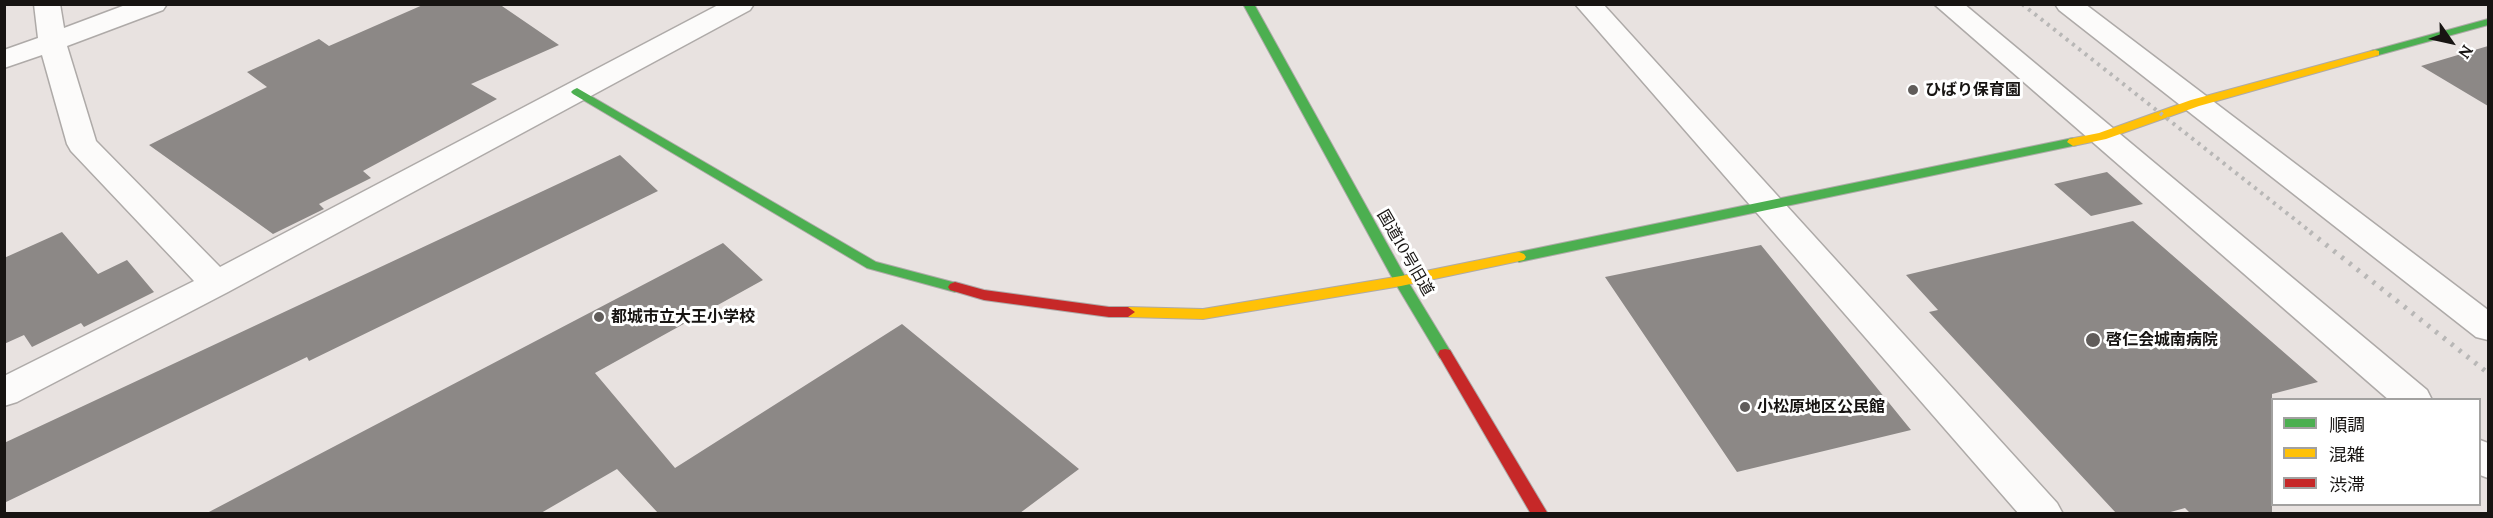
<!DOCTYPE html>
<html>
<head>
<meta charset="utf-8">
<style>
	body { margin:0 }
	#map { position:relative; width:2493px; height:518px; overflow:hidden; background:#e8e2e0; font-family:Lora,"Noto Sans JP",serif }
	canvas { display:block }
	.frame { position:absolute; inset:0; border:6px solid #171412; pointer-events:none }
	.legend { position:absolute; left:2271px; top:398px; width:210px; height:108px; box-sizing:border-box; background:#fff; border:2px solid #a2a1a0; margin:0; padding:8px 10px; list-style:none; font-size:18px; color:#171412 }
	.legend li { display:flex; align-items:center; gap:12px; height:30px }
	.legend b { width:30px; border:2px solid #a2a1a0 }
	.north { position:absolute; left:2421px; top:12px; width:60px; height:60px; -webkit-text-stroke:4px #fff; paint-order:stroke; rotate:124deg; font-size:16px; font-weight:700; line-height:24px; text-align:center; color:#171412 }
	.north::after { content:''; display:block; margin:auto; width:21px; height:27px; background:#171412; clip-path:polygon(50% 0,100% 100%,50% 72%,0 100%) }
</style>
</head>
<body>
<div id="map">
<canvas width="2493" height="518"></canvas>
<div class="frame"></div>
<ul class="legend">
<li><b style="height:8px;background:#4caf50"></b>順調</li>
<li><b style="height:8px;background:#ffc107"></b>混雑</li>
<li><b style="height:8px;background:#c62828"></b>渋滞</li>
</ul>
<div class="north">N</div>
</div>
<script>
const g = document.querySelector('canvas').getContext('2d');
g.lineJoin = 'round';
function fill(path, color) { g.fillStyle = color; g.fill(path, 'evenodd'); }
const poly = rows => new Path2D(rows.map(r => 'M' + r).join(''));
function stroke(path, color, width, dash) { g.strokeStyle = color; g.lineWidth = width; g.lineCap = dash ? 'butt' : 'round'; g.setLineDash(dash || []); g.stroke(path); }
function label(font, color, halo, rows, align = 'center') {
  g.font = font + ' Lora,"Noto Sans JP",serif'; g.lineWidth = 6; g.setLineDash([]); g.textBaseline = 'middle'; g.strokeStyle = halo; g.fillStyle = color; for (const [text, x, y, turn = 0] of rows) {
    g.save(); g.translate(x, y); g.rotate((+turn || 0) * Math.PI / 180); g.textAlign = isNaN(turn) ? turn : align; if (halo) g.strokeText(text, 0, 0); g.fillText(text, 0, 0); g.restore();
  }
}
const building = poly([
	[425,4,499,4,559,45,471,84,497,99,363,171,371,178,319,204,324,209,273,234,149,145,267,87,247,72,319,39,329,46],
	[2488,46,2488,106,2421,66],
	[620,155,658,191,309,361,307,357,4,503,4,443],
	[2107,172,2143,204,2091,216,2054,184],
	[2133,221,2318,382,2272,394,2272,513,2190,513,2185,508,2167,513,2116,513,1929,312,1938,310,1906,275],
	[62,232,98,274,127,260,154,292,84,327,81,323,32,347,24,335,4,344,4,258],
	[723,243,763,280,595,373,675,468,902,324,1079,469,1020,513,658,513,617,469,541,513,207,513],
	[1761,245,1911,430,1737,472,1605,277]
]);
const street = poly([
	[34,4,60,4,64,28,128,4,167,4,163,10,67,46,96,141,220,267,720,4,754,4,750,10,228,292,17,402,4,406,4,376,194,281,71,151,67,144,42,55,4,68,4,50,38,38,34,4],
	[1575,4,1603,4,2057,503,2063,514,2019,514,1575,4],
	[1934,4,1964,4,2427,390,2432,400,2389,400,1934,4],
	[2055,4,2085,4,2488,310,2488,340,2476,337,2059,10,2055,4],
	[2480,440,2488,443,2488,478,2480,475,2480,440]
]);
const fast = poly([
	[1243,4,1254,4,1407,280,1452,354,1450,358,1440,358,1394,281,1243,4],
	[2488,19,2488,25,2375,56,2369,53,2371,51,2488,19],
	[577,88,876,262,960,284,962,287,955,292,867,268,573,94,571,92,573,90,577,88],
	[2073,138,2079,142,2077,145,1519,262,1512,257,1519,252,2073,138]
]);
const slow = poly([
	[2375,50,2379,51,2379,55,2199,106,2106,139,2073,146,2067,142,2069,139,2099,133,2191,100,2375,50],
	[1519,252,1524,254,1526,257,1524,260,1401,286,1203,319,1128,317,1121,312,1128,307,1203,309,1401,276,1519,252]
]);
const jam = poly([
	[955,282,984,290,1109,307,1128,307,1135,312,1128,317,1109,317,984,300,950,290,948,287,950,284,955,282],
	[1445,349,1450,350,1548,514,1531,514,1438,354,1440,350,1445,349]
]);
const railFar1 = poly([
	[2022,4,2312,233]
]);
const rail = poly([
	[2310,232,2488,373]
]);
const markers = [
	[1913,90,6,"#605c5a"],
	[599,317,6,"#605c5a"],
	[2093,340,8,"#605c5a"],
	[1745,407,6,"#605c5a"]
];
const poiNames = [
	["ひばり保育園",1925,90],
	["都城市立大王小学校",611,317],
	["啓仁会城南病院",2106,340],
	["小松原地区公民館",1757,407]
];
const streetNames = [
	["国道10号旧道",1405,253,60]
];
fill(building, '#8c8886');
stroke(street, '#aeaaa8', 3);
stroke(fast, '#aeaaa8', 2);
stroke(slow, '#aeaaa8', 2);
stroke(jam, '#aeaaa8', 2);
fill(street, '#fcfbfa');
fill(fast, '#4caf50');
fill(slow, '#ffc107');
fill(jam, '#c62828');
stroke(railFar1, '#b8b7b6', 4, [3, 5]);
stroke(rail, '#b8b7b6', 5, [3, 7]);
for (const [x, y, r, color] of markers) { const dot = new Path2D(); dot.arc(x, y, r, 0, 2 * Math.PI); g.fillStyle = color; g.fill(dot); stroke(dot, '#fff', 2); }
label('bold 16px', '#171412', '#fff', poiNames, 'left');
label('16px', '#171412', '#fff', streetNames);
</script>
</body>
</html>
